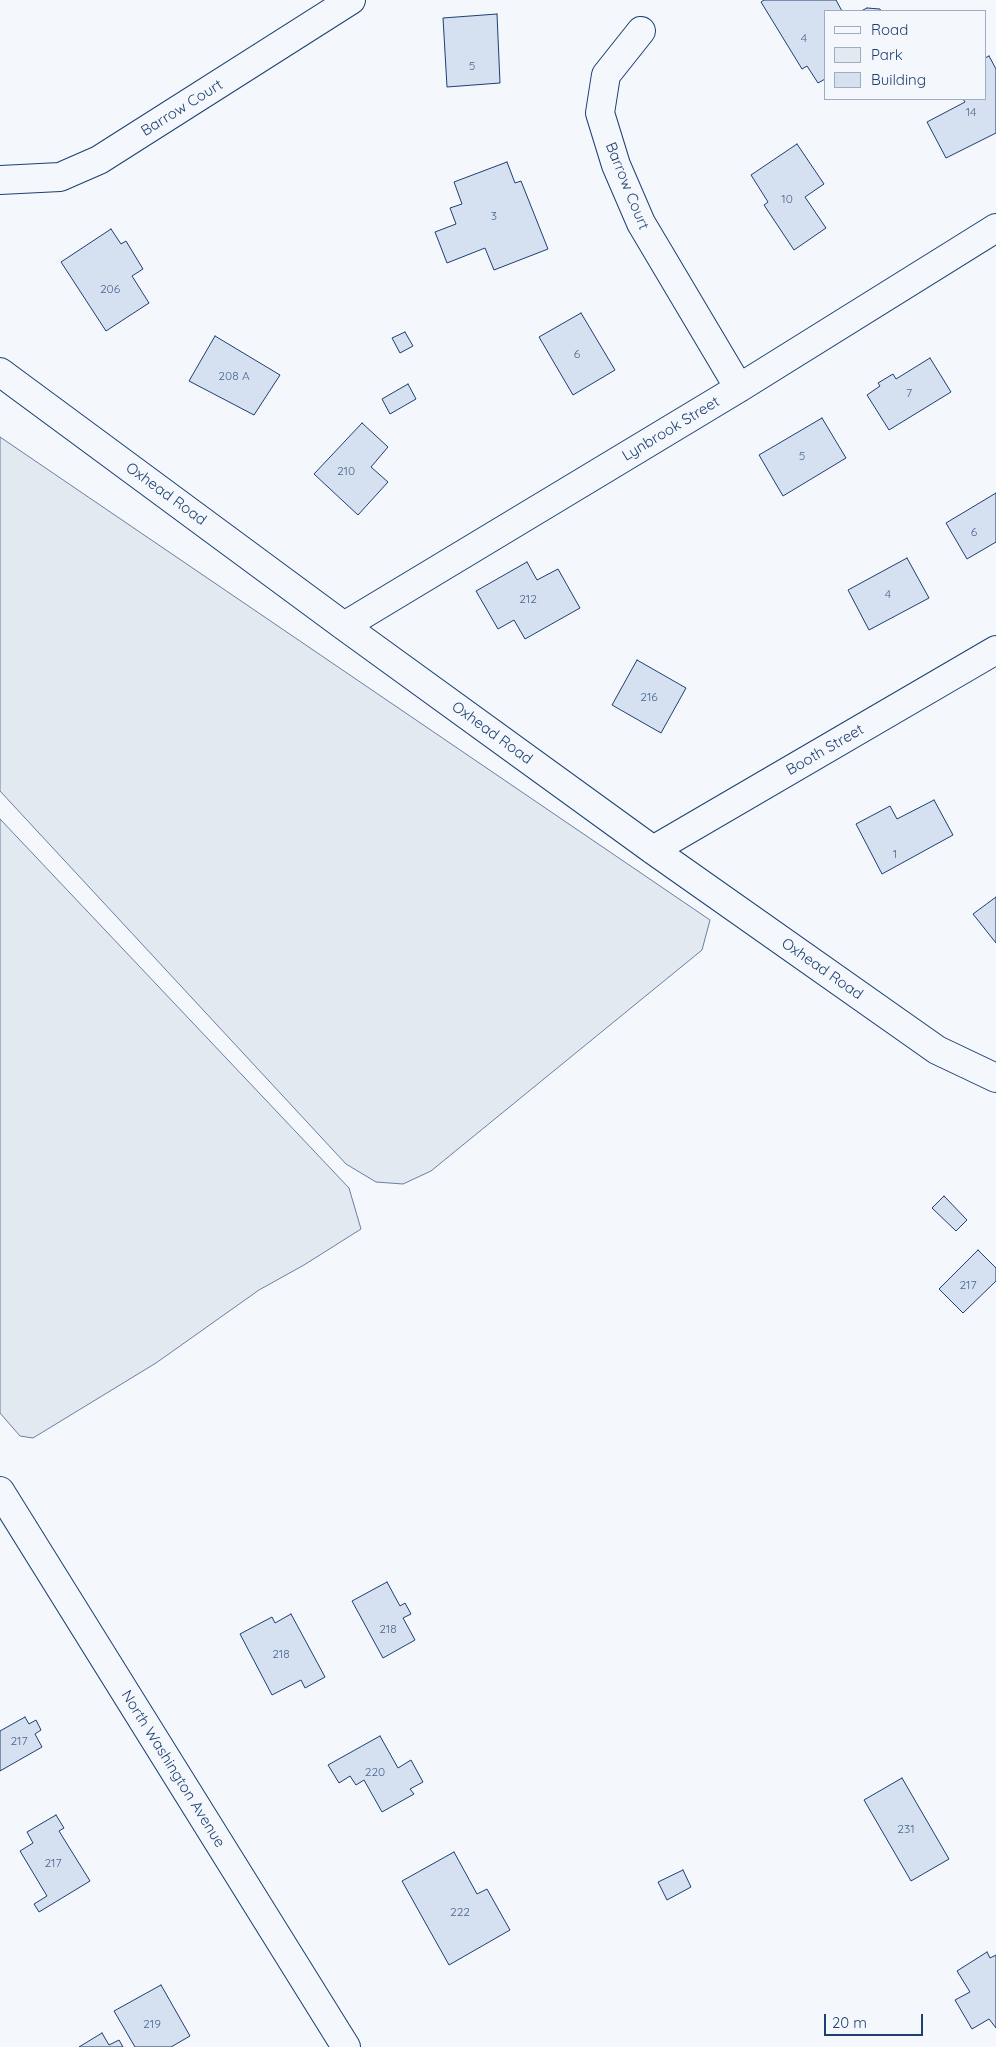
<!DOCTYPE html>
<html>
<head>
<meta charset="utf-8">
<style>
	body { margin:0 }
	#map { position:relative; width:996px; height:2047px; overflow:hidden; background:#f4f7fb; font-family:Quicksand,sans-serif }
	canvas { display:block }
	.legend { position:absolute; left:824px; top:10px; width:162px; height:90px; box-sizing:border-box; background:#f4f7fb; border:1px solid #9eadc5; margin:0; padding:6px 9px; list-style:none; font-size:15px; color:#1d3f73 }
	.legend li { display:flex; align-items:center; gap:10px; height:25px }
	.legend b { width:25px; border:1px solid #9eadc5 }
	.scale { position:absolute; left:824px; top:2014px; width:99px; height:22px; box-sizing:border-box; border:2px solid #1d3f73; border-top:0; padding-left:6px; font-size:15px; line-height:18px; white-space:nowrap; color:#1d3f73; -webkit-text-stroke:4px #f4f7fb; paint-order:stroke }
</style>
</head>
<body>
<div id="map">
<canvas width="996" height="2047"></canvas>
<ul class="legend">
<li><b style="height:6px;background:#f4f7fb"></b>Road</li>
<li><b style="height:14px;background:#e3e9f0"></b>Park</li>
<li><b style="height:14px;background:#d5e0f0"></b>Building</li>
</ul>
<div class="scale">20 m</div>
</div>
<script>
const g = document.querySelector('canvas').getContext('2d');
g.lineJoin = 'round';
function fill(path, color) { g.fillStyle = color; g.fill(path, 'evenodd'); }
const poly = rows => new Path2D(rows.map(r => 'M' + r).join(''));
function stroke(path, color, width, dash) { g.strokeStyle = color; g.lineWidth = width; g.lineCap = dash ? 'butt' : 'round'; g.setLineDash(dash || []); g.stroke(path); }
function label(font, color, halo, rows, align = 'center') {
  g.font = font + ' Quicksand,sans-serif'; g.lineWidth = 4; g.setLineDash([]); g.textBaseline = 'middle'; g.strokeStyle = halo; g.fillStyle = color; for (const [text, x, y, turn = 0] of rows) {
    g.save(); g.translate(x, y); g.rotate((+turn || 0) * Math.PI / 180); g.textAlign = isNaN(turn) ? turn : align; if (halo) g.strokeText(text, 0, 0); g.fillText(text, 0, 0); g.restore();
  }
}
const green = poly([
	[0,437,710,920,702,950,431,1171,403,1184,376,1182,346,1164,0,791,0,437],
	[0,819,349,1188,361,1229,304,1265,259,1290,156,1363,33,1438,20,1436,0,1413,0,819]
]);
const building = poly([
	[764,0,836,0,842,11,825,11,825,79,818,83,807,66,802,69,761,2,764,0],
	[867,8,880,9,881,11,861,11,867,8],
	[497,14,500,83,447,87,443,18,497,14],
	[989,56,996,69,996,133,946,158,927,122,965,102,963,99,985,99,985,58,989,56],
	[797,144,824,184,805,197,826,228,794,250,764,205,768,202,751,175,797,144],
	[507,162,515,183,521,181,548,249,494,270,485,248,447,263,435,232,456,224,450,208,462,204,454,182,507,162],
	[111,229,121,244,126,241,143,269,132,276,149,303,106,331,61,262,111,229],
	[581,313,615,370,573,395,539,337,581,313],
	[405,332,413,346,400,353,392,338,405,332],
	[215,336,280,375,254,415,189,381,215,336],
	[930,358,951,392,889,430,867,395,880,386,878,383,893,374,896,379,930,358],
	[408,384,416,399,390,414,382,399,408,384],
	[822,418,846,458,783,496,759,455,822,418],
	[362,423,388,447,371,467,388,482,358,515,314,474,362,423],
	[996,493,996,542,967,559,946,523,996,493],
	[907,558,929,598,869,630,848,590,907,558],
	[527,562,537,580,558,569,580,608,525,639,514,620,498,629,476,591,527,562],
	[637,660,686,688,661,733,612,705,637,660],
	[934,800,953,835,882,874,856,824,890,806,897,819,934,800],
	[996,897,996,943,973,914,996,897],
	[944,1196,967,1220,956,1231,932,1208,944,1196],
	[978,1250,996,1268,996,1281,963,1313,939,1289,978,1250],
	[387,1582,400,1606,405,1603,411,1614,403,1618,415,1640,383,1658,352,1601,387,1582],
	[291,1614,325,1677,305,1688,301,1680,272,1695,240,1634,272,1617,275,1623,291,1614],
	[25,1717,29,1724,36,1720,41,1730,35,1734,42,1747,0,1771,0,1731,25,1717],
	[380,1736,398,1768,411,1760,423,1782,410,1789,414,1794,382,1812,364,1780,356,1785,350,1776,339,1783,328,1765,380,1736],
	[902,1778,949,1859,911,1881,864,1800,902,1778],
	[56,1815,64,1828,59,1831,90,1881,39,1912,34,1904,47,1896,20,1851,33,1843,27,1832,56,1815],
	[454,1852,477,1894,487,1889,510,1930,449,1965,402,1881,454,1852],
	[683,1870,691,1887,667,1900,658,1882,683,1870],
	[987,1952,990,1958,996,1955,996,2028,989,2019,972,2029,955,2000,970,1992,957,1971,987,1952],
	[161,1985,190,2036,171,2047,135,2047,114,2011,161,1985],
	[102,2033,109,2045,119,2040,123,2047,79,2047,102,2033]
]);
const minor = poly([
	[641,31,606,75,600,113,616,165,641,223,739,388],
	[0,180,60,177,99,160,351,0],
	[0,372,344,626,653,850,937,1050,996,1078],
	[344,626,739,388,996,228],
	[653,850,996,650],
	[0,1491,346,2047]
]);
const numberNames = [
	["4",804,38],
	["5",472,66],
	["14",971,112],
	["10",787,199],
	["3",494,216],
	["206",110,289],
	["6",577,354],
	["208 A",234,376],
	["7",909,393],
	["5",802,456],
	["210",346,471],
	["6",974,532],
	["4",888,594],
	["212",528,599],
	["216",649,697],
	["1",895,854],
	["217",968,1285],
	["218",388,1629],
	["218",281,1654],
	["217",19,1741],
	["220",375,1772],
	["231",906,1829],
	["217",53,1863],
	["222",460,1912],
	["219",152,2024]
];
const streetNames = [
	["Barrow Court",182,108,-32],
	["Barrow Court",627,186,68],
	["Lynbrook Street",671,429,-31],
	["Oxhead Road",166,494,36],
	["Oxhead Road",492,733,36],
	["Booth Street",825,750,-30],
	["Oxhead Road",822,969,35],
	["North Washington Avenue",173,1769,58]
];
fill(green, '#e3e9f0');
stroke(green, '#687fa3', 1);
fill(building, '#d5e0f0');
stroke(building, '#1d3f73', 1);
stroke(minor, '#1d3f73', 30);
stroke(minor, '#f4f7fb', 28);
label('12px', '#4b6792', null, numberNames);
label('15px', '#1d3f73', '#f4f7fb', streetNames);
</script>
</body>
</html>
